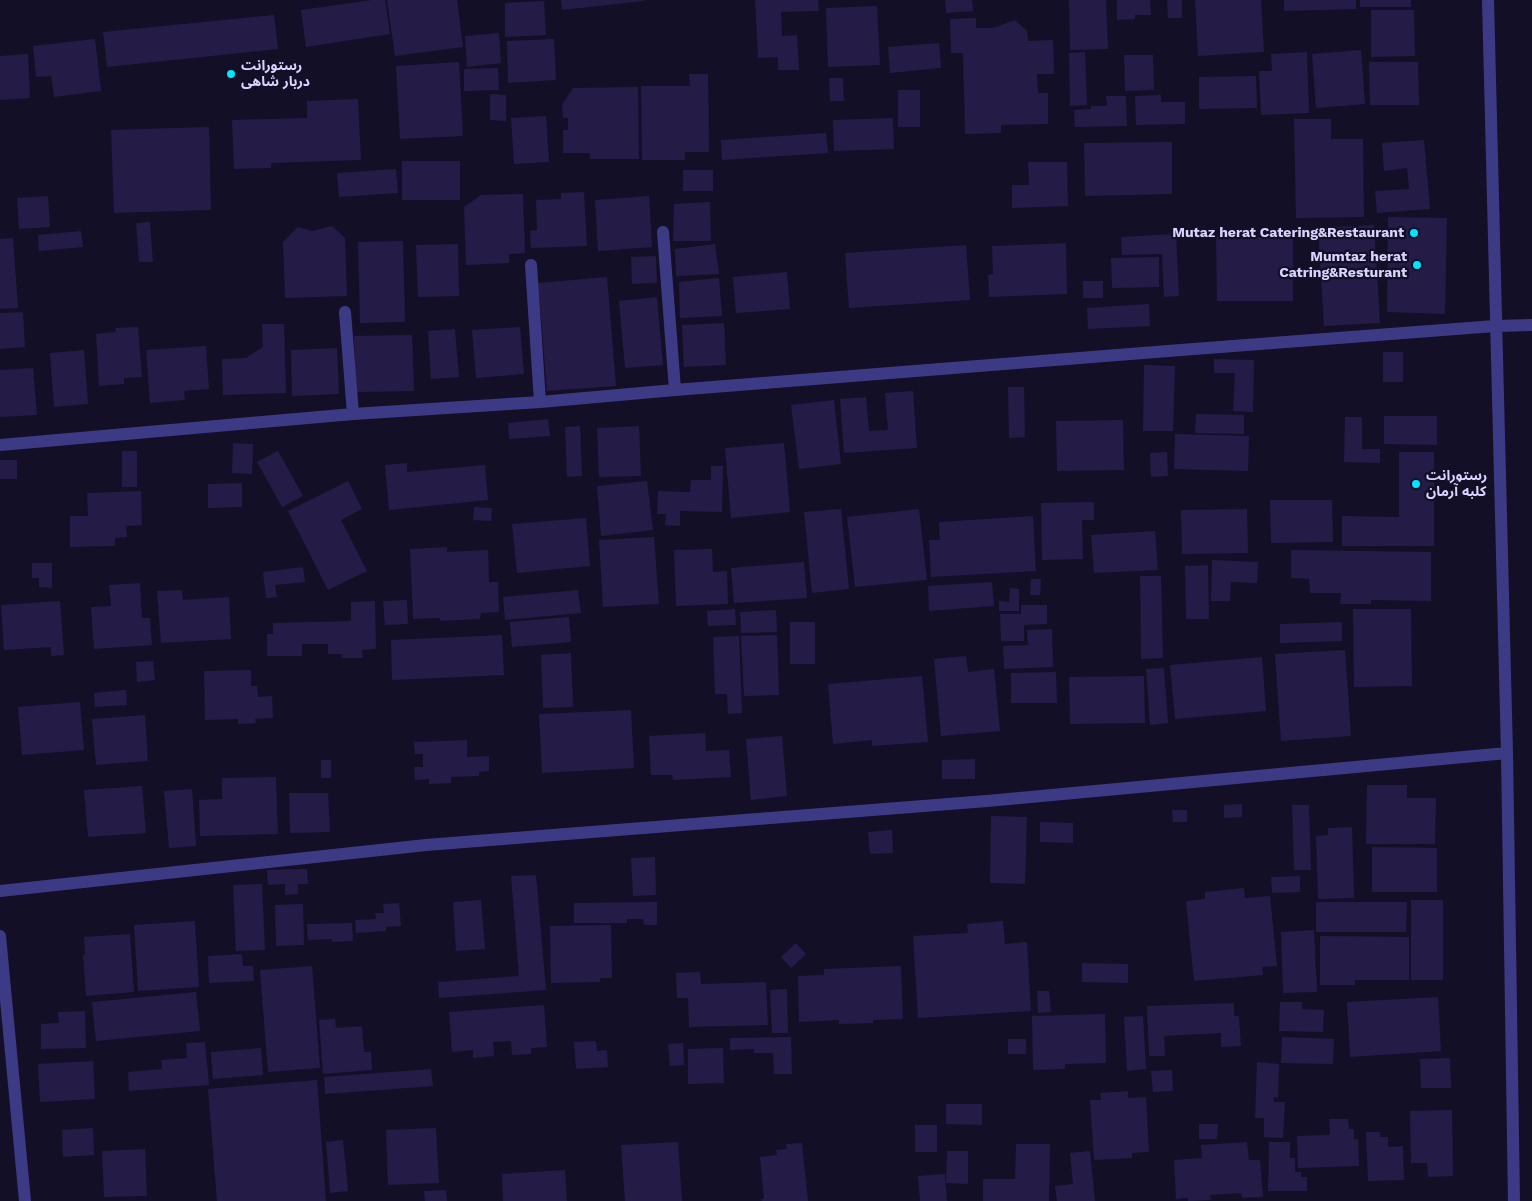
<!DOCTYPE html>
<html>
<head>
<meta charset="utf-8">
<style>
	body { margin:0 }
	canvas { display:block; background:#130f26 }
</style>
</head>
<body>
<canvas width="1532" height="1201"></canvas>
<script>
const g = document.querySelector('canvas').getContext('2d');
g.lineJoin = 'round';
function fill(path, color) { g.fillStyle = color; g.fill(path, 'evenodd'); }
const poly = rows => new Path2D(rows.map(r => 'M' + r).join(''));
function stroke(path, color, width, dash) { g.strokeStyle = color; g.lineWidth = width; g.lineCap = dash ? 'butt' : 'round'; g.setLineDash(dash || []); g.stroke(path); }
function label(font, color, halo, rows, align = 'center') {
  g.font = font + ' "Work Sans","Noto Sans Arabic",sans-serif'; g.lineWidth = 4.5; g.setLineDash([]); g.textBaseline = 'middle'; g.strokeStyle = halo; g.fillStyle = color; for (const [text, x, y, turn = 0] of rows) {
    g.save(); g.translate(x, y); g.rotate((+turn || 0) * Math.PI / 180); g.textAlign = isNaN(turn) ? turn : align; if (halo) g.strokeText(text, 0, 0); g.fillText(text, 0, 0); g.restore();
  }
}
const building = poly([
	[372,0,385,0,390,34,306,47,301,10],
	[387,0,457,0,463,47,395,56],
	[561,0,644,0,644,1,562,10],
	[755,0,818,0,819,11,781,12,782,36,797,35,799,70,778,70,778,57,758,58],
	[945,0,972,0,973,11,946,13],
	[1069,0,1106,0,1108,49,1070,50],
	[1117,0,1150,0,1151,15,1135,15,1135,19,1117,20],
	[1167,0,1182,0,1182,18,1168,18],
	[1195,0,1261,0,1264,52,1198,56],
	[1284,0,1356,0,1356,9,1284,11],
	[1360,0,1411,0,1411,7,1360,7],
	[544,1,546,35,505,37,505,3],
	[877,6,880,65,828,67,826,8],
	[1371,10,1414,10,1415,56,1371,57],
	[274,15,278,49,107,67,103,32],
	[976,18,976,28,993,28,1015,20,1027,31,1028,41,1053,40,1054,74,1037,74,1038,93,1048,93,1048,124,1001,125,1001,133,965,134,963,53,951,53,950,19],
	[499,33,501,63,467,67,465,36],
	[95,39,101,91,54,97,51,76,36,77,33,46],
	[554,39,556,80,508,83,507,41],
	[939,43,941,68,890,73,888,47],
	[1361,50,1365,104,1316,108,1312,54],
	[1085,52,1087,105,1070,106,1069,53],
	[1307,52,1309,113,1261,115,1259,71,1272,71,1271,54],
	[28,54,30,98,0,100,0,56],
	[1124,55,1153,55,1154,90,1125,91],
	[459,62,463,136,400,139,396,66],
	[1369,62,1418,62,1419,105,1370,105],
	[498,68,499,90,464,91,464,69],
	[689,74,708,74,709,152,685,152,685,160,642,160,641,86,690,86],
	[1256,76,1257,108,1199,109,1199,77],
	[829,78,843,78,844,101,830,101],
	[638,87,639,159,590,159,590,153,563,153,563,130,568,130,568,118,563,118,562,105,573,88],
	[898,90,920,90,920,127,898,127],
	[490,94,506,95,506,121,490,120],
	[1161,95,1161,102,1185,102,1185,124,1136,125,1135,96],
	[1106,96,1126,96,1127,126,1075,127,1074,110,1091,109,1091,106,1107,106],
	[358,99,361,160,271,163,271,168,234,169,232,120,307,118,307,101],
	[546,116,549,162,514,164,511,118],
	[893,118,894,149,834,151,833,120],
	[1294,119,1331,119,1331,139,1363,139,1364,217,1296,218],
	[209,127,211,210,114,213,111,130],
	[826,133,828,153,722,160,721,140],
	[1424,140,1430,209,1377,213,1375,191,1409,189,1407,168,1384,171,1382,143],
	[1172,142,1172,194,1085,196,1084,143],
	[402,161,460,161,460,200,402,200],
	[1028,162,1067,162,1068,206,1012,208,1012,185,1029,185],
	[396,169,398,193,339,197,337,173],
	[683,170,713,170,713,191,683,191],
	[584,192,587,246,531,248,530,231,537,230,536,200,561,199,561,193],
	[523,194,525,253,509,254,509,263,466,265,464,207,481,195],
	[48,196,50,227,19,229,17,198],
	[649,196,652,247,598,251,595,200],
	[710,202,711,241,673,241,674,204],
	[1388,217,1447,218,1445,314,1387,312],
	[150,222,153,262,139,262,136,223],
	[1374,225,1380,323,1324,326,1318,228],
	[332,226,345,238,347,296,285,298,283,242,298,227,312,231],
	[81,231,83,247,39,251,38,235],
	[1176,234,1179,296,1164,297,1162,254,1122,255,1121,237],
	[1216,237,1293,237,1293,301,1217,301],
	[13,238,18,308,0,309,0,239],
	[403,241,405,322,360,323,358,242],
	[1066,243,1067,294,989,297,988,275,993,274,992,246],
	[458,244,459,296,418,297,416,245],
	[715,244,719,274,676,276,675,249],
	[966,245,970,300,849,308,845,253],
	[656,256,657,283,632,284,631,257],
	[1159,257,1159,287,1112,288,1111,258],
	[787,272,790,309,736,313,733,277],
	[607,277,616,386,547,391,538,283],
	[719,278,722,316,680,318,679,282],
	[1083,281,1103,281,1103,298,1083,298],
	[657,297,663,365,625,368,619,301],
	[1149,304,1150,326,1088,329,1087,308],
	[23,312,25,347,0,349,0,313],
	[724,323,726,365,684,367,682,325],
	[262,324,284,324,286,393,223,395,222,359,246,358,263,347],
	[138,327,142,377,124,378,124,384,99,386,96,334,116,332,115,328],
	[520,327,524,374,476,378,472,330],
	[455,329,459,377,431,379,428,331],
	[412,335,414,391,356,392,354,336],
	[206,346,209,389,184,391,185,400,150,403,146,350],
	[337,348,339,394,292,396,291,350],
	[84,350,88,404,54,407,50,353],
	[1383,352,1403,352,1403,382,1383,382],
	[1214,359,1254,360,1253,412,1233,411,1235,373,1214,373],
	[1144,365,1175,366,1173,431,1143,431],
	[33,368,37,415,0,417,0,370],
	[1008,387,1024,387,1025,437,1009,438],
	[913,391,917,448,844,453,840,399,866,397,869,431,888,430,885,393],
	[834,400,841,464,799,469,791,405],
	[1196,414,1244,415,1244,434,1195,433],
	[1384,416,1437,416,1437,445,1384,444],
	[1345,417,1362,417,1362,449,1380,449,1380,463,1344,462],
	[548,419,550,436,509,439,508,423],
	[1123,420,1124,470,1057,471,1056,421],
	[580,426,582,476,567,477,565,427],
	[639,426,641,476,599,477,597,428],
	[1175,434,1249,436,1248,471,1174,469],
	[233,443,253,444,252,474,232,473],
	[784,443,790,512,731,518,725,448],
	[122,451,137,451,137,487,122,487],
	[278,451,303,496,282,507,257,462],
	[1167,452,1168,476,1151,477,1150,453],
	[1399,452,1434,452,1434,546,1342,546,1342,516,1399,517],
	[0,460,17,460,17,479,0,479],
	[407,463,407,472,485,465,488,500,389,510,385,465],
	[711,466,723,466,722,512,680,511,680,526,665,525,666,514,657,514,658,491,690,492,691,480,711,480],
	[348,481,362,509,341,520,367,571,328,590,288,511],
	[647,481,653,530,601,536,597,486],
	[242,483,242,507,208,508,208,484],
	[141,491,142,525,126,526,127,537,115,538,115,546,70,547,70,516,88,516,87,493],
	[1270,500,1332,500,1333,542,1271,543],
	[1094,502,1094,520,1082,520,1083,559,1042,560,1041,503],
	[474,507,492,508,491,521,473,520],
	[841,509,849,589,812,593,804,512],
	[919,509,927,580,855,587,847,517],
	[1247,509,1248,553,1182,554,1181,510],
	[1033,516,1036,571,931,577,929,540,940,540,939,522],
	[586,518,590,566,517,573,512,524],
	[1155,531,1158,570,1094,573,1091,535],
	[654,537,659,604,603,607,599,540],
	[447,547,447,552,488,550,489,582,498,582,499,612,481,613,480,619,440,621,440,618,413,619,410,549],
	[712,549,713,572,727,571,728,604,676,606,674,550],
	[1291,550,1431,552,1431,601,1371,600,1371,604,1340,604,1341,593,1310,593,1309,579,1291,578],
	[1212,560,1258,562,1257,583,1231,582,1230,601,1211,601],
	[804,562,807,598,734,603,731,568],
	[32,563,52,563,52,588,39,587,39,578,32,578],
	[1208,565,1209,619,1186,619,1185,566],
	[303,567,305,582,275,585,277,597,266,598,263,572],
	[1140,576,1161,576,1163,658,1141,659],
	[1031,579,1041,579,1040,595,1030,595],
	[992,582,994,606,929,611,928,586],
	[140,583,142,618,150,618,152,645,94,649,91,607,111,606,109,585],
	[1010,588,1019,589,1019,611,999,611,999,601,1009,602],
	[182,590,183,600,229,597,231,639,161,643,157,591],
	[578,590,581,613,505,620,503,597],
	[407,600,408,624,385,625,383,601],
	[60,601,64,655,51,656,51,647,4,650,1,605],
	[375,601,376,649,362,650,363,658,342,658,342,654,328,654,328,644,302,644,302,656,267,656,267,634,273,634,273,623,351,621,351,602],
	[1021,605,1047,605,1047,624,1024,625,1024,641,1001,641,1000,614,1021,614],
	[735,609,736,625,708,626,707,611],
	[1353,609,1411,609,1412,686,1354,687],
	[776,610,777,632,741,633,740,612],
	[569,617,571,642,512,647,510,622],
	[790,622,815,622,815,664,790,664],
	[1342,622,1342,641,1280,643,1280,624],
	[1052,629,1053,667,1004,669,1003,646,1028,645,1027,630],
	[502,635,504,675,392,680,391,640],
	[777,635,779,695,744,696,741,636],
	[739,636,742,713,728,714,727,694,715,694,713,637],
	[1345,650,1351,736,1281,741,1275,654],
	[571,653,573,707,543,708,541,655],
	[966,656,968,672,994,669,1000,731,941,736,934,659],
	[1262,657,1266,711,1175,719,1170,665],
	[153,661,155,680,137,682,136,662],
	[1164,668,1168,723,1150,725,1146,669],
	[251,670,251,686,257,686,258,697,272,696,273,718,255,719,256,723,238,724,238,719,205,720,204,671],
	[1056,672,1057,703,1011,703,1011,673],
	[922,676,928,742,872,746,872,740,833,744,828,684],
	[1144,676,1145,723,1070,724,1069,677],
	[126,690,127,705,95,707,94,693],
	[80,702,84,750,22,755,18,707],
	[631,710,634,768,542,773,539,714],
	[145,715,148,761,96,765,92,719],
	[705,733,706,751,729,750,731,777,673,780,672,775,651,775,649,736],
	[782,736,787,796,751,800,746,739],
	[467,740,467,757,489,756,489,771,479,772,479,776,451,777,451,783,429,784,429,779,415,780,414,767,423,767,423,754,415,754,414,742],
	[975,759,975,779,942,779,942,760],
	[321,760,331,760,331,778,321,778],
	[276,777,278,834,200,836,199,800,222,799,222,778],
	[1367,785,1407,785,1407,798,1436,798,1435,844,1366,844],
	[142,786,146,833,88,837,84,790],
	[192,789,196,846,169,848,164,791],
	[289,793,328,793,330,832,290,833],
	[1242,804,1242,817,1224,818,1224,805],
	[1292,805,1309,805,1311,870,1294,870],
	[1172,810,1187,810,1187,822,1173,822],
	[991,816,1027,817,1025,884,990,883],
	[1040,822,1073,823,1073,843,1040,842],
	[1352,827,1354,898,1318,899,1316,836,1328,835,1328,828],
	[892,830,893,853,870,854,868,832],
	[1372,847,1437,848,1437,892,1372,892],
	[655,857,656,895,633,896,631,858],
	[307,869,308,884,298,884,298,894,285,895,285,884,268,885,267,870],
	[536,875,546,990,439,998,438,982,519,976,511,876],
	[1300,876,1300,892,1272,893,1271,877],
	[262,884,265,950,236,951,233,885],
	[1244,888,1245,898,1270,896,1277,966,1262,967,1263,975,1194,981,1186,901,1205,899,1205,892],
	[481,900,485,949,456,951,453,902],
	[1411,900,1443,900,1443,980,1411,980],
	[657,902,657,925,644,925,643,919,627,919,627,923,574,923,574,903],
	[1316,902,1407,902,1406,932,1316,932],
	[399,903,401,926,386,927,386,931,356,933,355,920,376,919,375,913,384,913,383,904],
	[303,904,304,945,276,946,275,905],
	[195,921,199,987,138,991,134,925],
	[1003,921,1005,944,1027,942,1031,1011,918,1018,913,936,968,933,967,924],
	[352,923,353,941,332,942,332,939,308,940,307,924],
	[611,925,612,978,600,978,600,982,551,983,550,926],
	[1314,930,1317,992,1283,993,1281,932],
	[130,934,134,992,86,996,83,955,85,954,84,937],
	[1320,936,1409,937,1409,980,1355,980,1355,985,1320,985],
	[796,943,806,954,791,968,781,957],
	[242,954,243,966,253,966,254,981,209,983,208,956],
	[1082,963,1128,964,1128,983,1082,982],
	[312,966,320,1068,268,1072,260,970],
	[901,966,903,1019,873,1020,873,1023,839,1024,839,1020,799,1022,798,976,824,975,824,969],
	[700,972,701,984,766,982,768,1025,689,1027,688,998,677,998,676,973],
	[787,989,788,1033,772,1033,770,990],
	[1037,991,1049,991,1051,1012,1038,1013],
	[196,992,200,1031,96,1041,92,1002],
	[1438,997,1441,1051,1350,1057,1347,1002],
	[1280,1002,1302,1002,1302,1009,1324,1010,1323,1032,1279,1031],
	[1234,1003,1234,1016,1239,1016,1241,1046,1221,1047,1221,1033,1164,1036,1165,1056,1149,1056,1147,1006],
	[544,1005,547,1047,531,1048,531,1054,512,1055,511,1041,493,1042,494,1056,473,1058,473,1050,452,1052,449,1012],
	[85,1011,86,1048,41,1049,41,1024,59,1023,58,1012],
	[1105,1014,1106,1063,1065,1064,1065,1069,1033,1070,1032,1016],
	[1143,1016,1146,1069,1127,1071,1124,1017],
	[335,1019,336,1028,362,1026,364,1052,371,1052,372,1070,323,1074,319,1020],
	[791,1037,792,1074,774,1074,773,1053,754,1053,754,1049,730,1050,730,1038],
	[1282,1037,1334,1039,1333,1064,1281,1063],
	[1008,1039,1026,1039,1026,1054,1008,1054],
	[596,1041,597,1051,607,1050,608,1067,576,1069,574,1042],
	[205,1042,209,1085,129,1091,128,1072,162,1069,161,1060,187,1058,186,1043],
	[683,1043,684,1065,670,1066,668,1044],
	[261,1048,263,1075,213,1079,211,1052],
	[723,1048,724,1083,688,1084,688,1049],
	[1450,1058,1451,1088,1421,1088,1420,1059],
	[93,1061,95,1099,40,1102,38,1064],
	[1257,1062,1279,1064,1278,1098,1274,1097,1274,1102,1285,1102,1283,1138,1264,1137,1264,1118,1255,1118],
	[431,1069,433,1086,325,1094,324,1077],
	[1172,1070,1173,1091,1153,1092,1151,1071],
	[317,1080,326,1201,217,1201,208,1089],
	[1128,1091,1128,1098,1146,1097,1149,1152,1132,1153,1132,1158,1094,1160,1090,1100,1101,1100,1100,1093],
	[946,1104,982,1104,982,1125,946,1124],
	[1452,1110,1453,1176,1428,1177,1427,1163,1411,1163,1410,1111],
	[1329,1119,1348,1119,1349,1129,1354,1129,1354,1139,1358,1139,1359,1166,1298,1168,1297,1136,1330,1135],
	[1199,1124,1218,1124,1217,1139,1199,1139],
	[915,1125,937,1125,937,1152,915,1152],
	[93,1128,94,1155,63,1157,62,1130],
	[436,1128,439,1183,388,1185,386,1130],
	[1366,1132,1380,1132,1380,1137,1388,1137,1388,1147,1403,1146,1404,1180,1368,1181],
	[343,1140,348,1191,330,1193,326,1142],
	[678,1142,682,1201,625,1201,621,1145],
	[1247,1142,1249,1160,1260,1160,1263,1197,1242,1198,1241,1193,1210,1195,1211,1200,1188,1201,1188,1198,1176,1199,1174,1160,1202,1158,1201,1145],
	[1269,1142,1290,1142,1290,1158,1295,1158,1295,1172,1301,1172,1301,1177,1307,1177,1307,1191,1268,1191],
	[802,1143,808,1201,762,1201,761,1199,764,1199,760,1157,777,1155,776,1150,787,1149,786,1144],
	[1016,1144,1050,1144,1049,1201,983,1201,983,1179,1015,1179],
	[145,1149,147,1196,104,1197,102,1151],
	[947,1151,968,1151,968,1184,946,1183],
	[1090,1151,1095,1201,1057,1201,1055,1186,1073,1184,1070,1153],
	[565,1170,567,1201,503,1201,502,1174],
	[945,1174,947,1201,920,1201,918,1176],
	[446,1190,447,1201,425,1201,424,1191]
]);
const minor = poly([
	[1488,0,1507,753,1514,1201],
	[663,232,675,390],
	[531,265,540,402],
	[345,312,353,414],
	[0,445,353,414,540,402,675,390,1168,351,1495,326,1532,325],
	[0,891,426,845,987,801,1507,753],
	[0,936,25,1201]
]);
const markers = [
	[231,74,5,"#00e5ff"],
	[1414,233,5,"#00e5ff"],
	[1417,265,5,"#00e5ff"],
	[1416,484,5,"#00e5ff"]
];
const poiNames = [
	["رستورانت",241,66],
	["دربار شاهی",241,82],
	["Mutaz herat Catering&Restaurant",1404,233,"right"],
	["Mumtaz herat",1407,257,"right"],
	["Catring&Resturant",1407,273,"right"],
	["رستورانت",1426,476],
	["کلبه آرمان",1426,492]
];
fill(building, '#241b47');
stroke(minor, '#3d3a85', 12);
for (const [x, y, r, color] of markers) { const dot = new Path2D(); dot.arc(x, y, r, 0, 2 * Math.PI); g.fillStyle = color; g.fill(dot); stroke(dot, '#130f26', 2); }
label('bold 14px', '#d9d4ff', '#130f26', poiNames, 'left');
</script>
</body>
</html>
